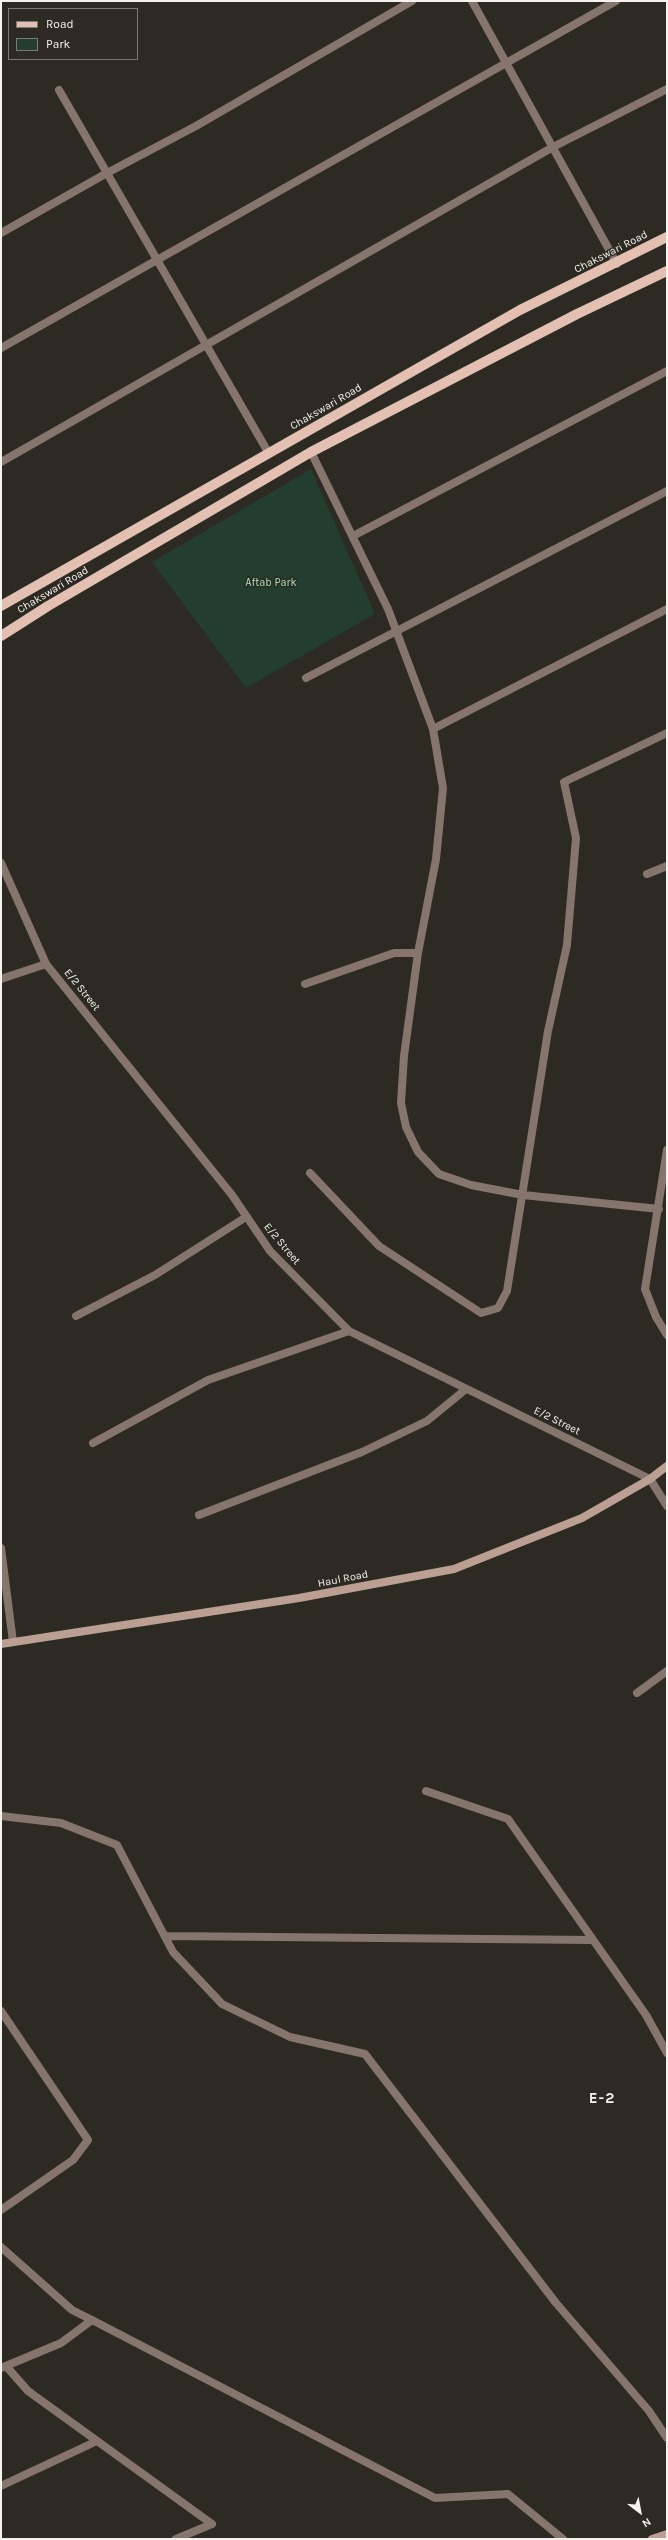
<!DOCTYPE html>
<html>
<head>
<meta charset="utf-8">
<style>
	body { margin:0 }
	#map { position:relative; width:668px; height:2540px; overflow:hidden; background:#2c2a22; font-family:Karla,sans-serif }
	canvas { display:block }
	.frame { position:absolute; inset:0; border:2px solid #f4f3ee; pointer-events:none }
	.legend { position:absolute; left:8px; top:8px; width:130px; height:52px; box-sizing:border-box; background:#2c2a22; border:1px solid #7c7a74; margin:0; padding:5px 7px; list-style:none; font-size:12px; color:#f4f3ee }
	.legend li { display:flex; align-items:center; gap:8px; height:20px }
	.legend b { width:20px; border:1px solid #7c7a74 }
	.north { position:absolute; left:620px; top:2492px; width:40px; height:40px; -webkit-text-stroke:3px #2c2a22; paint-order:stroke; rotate:148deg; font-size:11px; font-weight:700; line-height:16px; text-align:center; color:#f4f3ee }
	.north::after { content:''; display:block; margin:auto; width:14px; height:18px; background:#f4f3ee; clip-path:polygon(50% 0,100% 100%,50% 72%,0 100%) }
</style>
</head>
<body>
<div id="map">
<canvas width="668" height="2540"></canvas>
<div class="frame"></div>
<ul class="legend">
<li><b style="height:5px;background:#e3c0b1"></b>Road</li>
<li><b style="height:11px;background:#233e2e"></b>Park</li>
</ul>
<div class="north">N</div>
</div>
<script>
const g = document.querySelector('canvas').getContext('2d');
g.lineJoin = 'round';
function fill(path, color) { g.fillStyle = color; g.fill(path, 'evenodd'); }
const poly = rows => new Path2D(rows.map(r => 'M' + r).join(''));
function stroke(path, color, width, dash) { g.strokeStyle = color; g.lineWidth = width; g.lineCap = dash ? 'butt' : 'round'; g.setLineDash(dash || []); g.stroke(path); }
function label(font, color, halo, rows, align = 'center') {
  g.font = font + ' Karla,sans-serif'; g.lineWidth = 3; g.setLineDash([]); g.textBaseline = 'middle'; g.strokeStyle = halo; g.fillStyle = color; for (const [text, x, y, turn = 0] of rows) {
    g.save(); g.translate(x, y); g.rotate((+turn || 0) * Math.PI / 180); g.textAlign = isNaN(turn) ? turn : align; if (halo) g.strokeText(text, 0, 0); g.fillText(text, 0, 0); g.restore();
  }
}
const green = poly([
	[311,469,375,614,246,688,152,562]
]);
const street = poly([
	[472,1,617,264],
	[59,90,268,452],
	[1,233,107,173,196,126,412,1],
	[1,348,616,1],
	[311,452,388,609,433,729,443,788,436,859,418,953,404,1056,401,1103,406,1127,418,1152,439,1174,471,1185,523,1195,659,1209],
	[1,462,553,147,667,89],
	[353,536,667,371],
	[306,678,667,491],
	[433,729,667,609],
	[1,863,46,964,232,1195,270,1251,349,1331,650,1479,667,1506],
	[647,874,667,866],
	[1,979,46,964],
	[305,984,394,953,418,953],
	[667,1150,645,1289,656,1317,667,1335],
	[310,1173,379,1246,481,1313,498,1308,507,1291,548,1031,567,945,576,838,564,782,667,733],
	[76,1316,155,1275,246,1217],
	[93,1443,208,1380,349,1331],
	[199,1515,362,1452,427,1421,466,1389],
	[1,1548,13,1642],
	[637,1693,667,1671],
	[426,1791,508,1819,646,2015,667,2053],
	[1,1816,61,1823,117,1845,173,1952,222,2004,290,2037,365,2054,556,2303,649,2411,667,2438],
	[165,1936,593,1940],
	[1,2011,88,2140,73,2160,1,2210],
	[1,2247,72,2310,92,2320,435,2498,508,2494,563,2539],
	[6,2366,28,2391,212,2524],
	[1,2368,61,2343,92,2320],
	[1,2486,97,2441],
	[176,2539,212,2524]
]);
const secondary = poly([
	[1,1644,299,1598,454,1569,582,1518,650,1479,667,1466],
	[652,2539,667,2534]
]);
const primary = poly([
	[1,606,520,310,667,237],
	[1,636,48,606,311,452,577,314,667,271]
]);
const streetNames = [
	["Chakswari Road",611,252,-27],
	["Chakswari Road",326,407,-30],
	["Chakswari Road",53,590,-31],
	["E/2 Street",82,990,51],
	["E/2 Street",282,1244,50],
	["E/2 Street",557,1421,26],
	["Haul Road",343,1579,-11]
];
const parkNames = [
	["Aftab Park",271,583]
];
const districtNames = [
	["E-2",602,2099]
];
fill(green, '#233e2e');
stroke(street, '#86756d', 8);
stroke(secondary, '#bb9f93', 8);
stroke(primary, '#e3c0b1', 10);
label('11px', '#f4f3ee', '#2c2a22', streetNames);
label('11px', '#a2e2bc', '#2c2a22', parkNames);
g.letterSpacing = '1px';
label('bold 15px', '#f4f3ee', '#2c2a22', districtNames);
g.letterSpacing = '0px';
</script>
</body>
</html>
